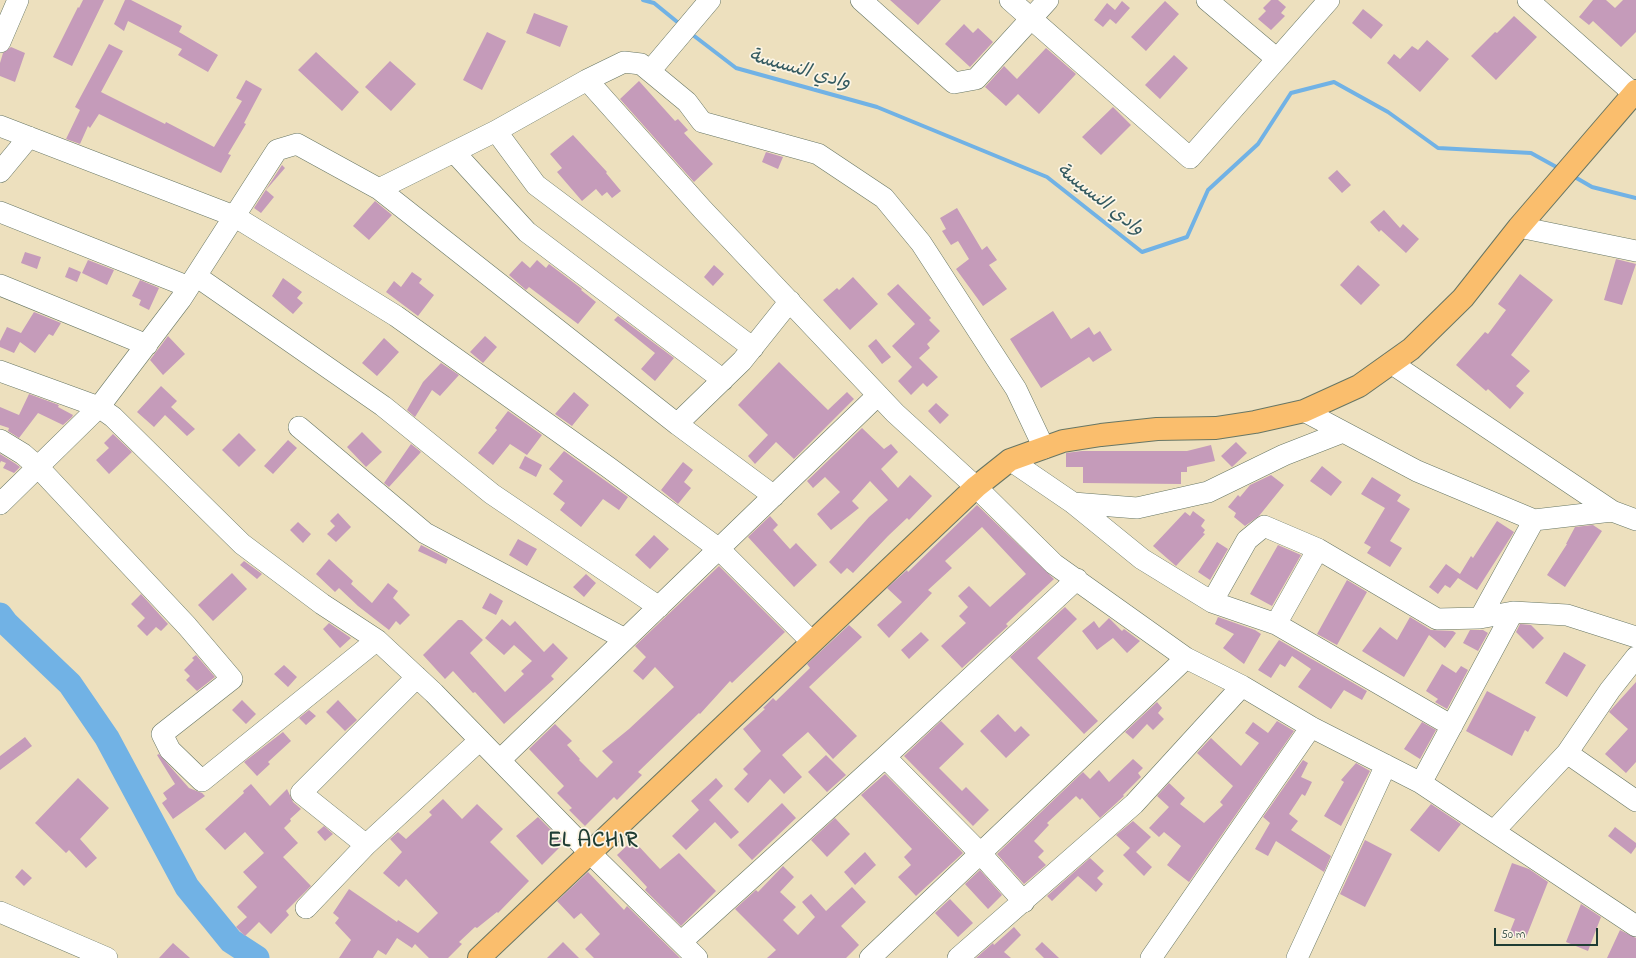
<!DOCTYPE html>
<html>
<head>
<meta charset="utf-8">
<style>
	body { margin:0 }
	#map { position:relative; width:1636px; height:958px; overflow:hidden; background:#ede0be; font-family:"Indie Flower",sans-serif }
	canvas { display:block }
	.scale { position:absolute; left:1494px; top:928px; width:104px; height:18px; box-sizing:border-box; border:2px solid #1f3d34; border-top:0; padding-left:5px; font-size:12px; line-height:14px; white-space:nowrap; color:#1f3d34; -webkit-text-stroke:3px #fcf5e5; paint-order:stroke }
</style>
</head>
<body>
<div id="map">
<canvas width="1636" height="958"></canvas>
<div class="scale">50 m</div>
</div>
<script>
const g = document.querySelector('canvas').getContext('2d');
g.lineJoin = 'round';
const poly = rows => new Path2D(rows.map(r => 'M' + r).join(''));
function stroke(path, color, width, dash) { g.strokeStyle = color; g.lineWidth = width; g.lineCap = dash ? 'butt' : 'round'; g.setLineDash(dash || []); g.stroke(path); }
function fill(path, color) { g.fillStyle = color; g.fill(path, 'evenodd'); }
function label(font, color, halo, rows, align = 'center') {
  g.font = font + ' "Indie Flower","Playpen Sans Arabic",sans-serif'; g.lineWidth = 3.5; g.setLineDash([]); g.textBaseline = 'middle'; g.strokeStyle = halo; g.fillStyle = color; for (const [text, x, y, turn = 0] of rows) {
    g.save(); g.translate(x, y); g.rotate((+turn || 0) * Math.PI / 180); g.textAlign = isNaN(turn) ? turn : align; if (halo) g.strokeText(text, 0, 0); g.fillText(text, 0, 0); g.restore();
  }
}
const stream = poly([
	[643,0,654,3,681,25],
	[689,32,736,68,877,107,1047,177,1142,252,1187,237,1208,190,1258,144,1291,93,1334,82,1388,112,1438,148,1531,153,1560,169],
	[1573,176,1592,187,1636,198]
]);
const river = poly([
	[0,615,6,623,70,684,107,738,187,887,231,941,257,958]
]);
const building = poly([
	[83,0,104,0,72,66,53,57,78,7,79,8],
	[125,0,131,0,182,26,179,32,218,55,208,72,178,55,182,49,128,21,124,31,114,24],
	[890,0,941,0,918,25],
	[1271,0,1278,0,1286,7,1281,13,1285,16,1271,30,1258,19,1266,11,1263,8],
	[1593,0,1606,0,1615,8,1623,0,1636,0,1636,32,1621,47,1593,21,1589,25,1579,17],
	[1122,1,1130,8,1116,24,1110,19,1103,27,1094,20,1107,3,1115,10],
	[1165,1,1179,14,1146,51,1131,37],
	[1363,9,1383,25,1371,39,1352,23],
	[534,13,568,26,560,47,526,33],
	[1514,16,1537,37,1496,80,1471,56,1495,32,1497,33],
	[964,24,973,33,978,28,993,42,970,67,945,44],
	[487,32,506,41,482,90,463,80],
	[1427,40,1449,59,1420,92,1387,63,1394,54,1400,59,1412,46,1418,50],
	[109,44,123,51,101,92,165,124,166,122,214,147,242,101,236,98,246,80,262,89,244,123,246,124,228,154,231,155,221,173,99,114,90,128,88,126,80,144,66,139,80,110,75,107],
	[11,47,25,53,15,82,0,76,0,63,3,53],
	[1046,48,1076,74,1039,114,1018,94,1006,106,985,87,1004,66,1017,79],
	[316,52,359,92,342,111,298,70],
	[1174,55,1188,68,1160,99,1145,85],
	[390,61,416,84,391,111,365,87],
	[639,81,675,121,678,119,688,130,684,133,713,164,694,182,620,99],
	[1113,107,1131,125,1101,155,1082,137],
	[573,135,607,172,606,173,621,191,612,198,607,192,602,196,596,189,582,201,557,172,562,168,550,154],
	[766,152,783,157,778,169,762,162],
	[282,165,285,168,266,190,274,197,261,213,254,208],
	[1337,170,1351,185,1342,193,1328,178],
	[375,201,392,215,369,240,353,226],
	[957,208,982,250,987,246,997,260,989,265,1007,289,983,306,956,269,969,259,958,241,951,245,942,231,946,229,940,218],
	[1384,210,1400,228,1403,224,1419,239,1406,253,1381,230,1379,232,1370,222],
	[25,252,41,257,37,269,21,263],
	[1616,259,1636,264,1622,305,1604,300],
	[88,260,114,270,107,285,82,273],
	[537,260,546,268,549,264,582,289,581,290,596,302,578,324,529,287,526,290,509,275,522,261,530,268],
	[714,265,724,274,713,286,704,277],
	[1358,265,1380,285,1361,305,1340,285],
	[69,267,81,272,77,282,65,277],
	[412,272,422,279,419,283,434,295,418,316,386,292,394,281,401,287],
	[1520,274,1553,300,1511,355,1530,371,1516,386,1524,393,1510,409,1488,389,1486,391,1456,365,1485,332,1488,334,1506,310,1498,304],
	[853,277,878,304,850,330,823,300,837,288,839,290],
	[283,278,302,292,297,298,303,303,293,314,272,296],
	[140,280,159,288,149,310,139,305,141,300,132,296],
	[898,284,931,318,929,320,940,331,927,344,930,348,919,358,938,377,927,387,923,383,911,395,898,381,912,367,892,346,915,324,887,294],
	[1053,311,1071,339,1089,327,1094,335,1100,331,1112,350,1093,362,1089,357,1041,388,1010,339],
	[34,312,61,323,53,336,49,334,35,353,20,342,14,353,0,347,0,341,7,327,21,333],
	[618,316,674,358,655,381,641,369,655,353,614,320],
	[168,336,185,354,163,375,150,360],
	[485,336,497,347,483,363,470,352],
	[384,338,399,352,377,376,362,363],
	[876,339,891,357,882,364,868,346],
	[779,362,828,410,847,392,854,399,794,459,776,442,755,464,748,456,768,435,738,405],
	[441,363,459,375,440,396,432,390,415,417,407,410,423,382],
	[161,386,177,401,171,407,195,429,187,436,165,415,154,427,137,412],
	[574,392,589,405,572,426,555,414],
	[29,394,59,405,58,407,73,415,72,417,63,425,38,413,19,438,8,431,9,428,0,425,0,407,19,415],
	[936,403,949,415,940,424,928,411],
	[508,411,542,435,527,455,510,444,493,465,478,453,497,430,495,428],
	[862,428,884,449,891,444,898,452,881,469,898,488,910,475,932,496,909,520,907,518,888,536,853,573,847,568,841,574,829,562,869,517,888,500,870,481,852,501,859,508,831,530,817,514,840,492,825,477,813,488,807,481],
	[362,432,382,452,366,467,347,447],
	[239,433,256,450,239,467,222,450],
	[113,434,132,452,109,474,96,460,109,448,104,443],
	[288,440,297,448,273,474,264,466],
	[1236,442,1247,453,1232,467,1221,456],
	[411,444,421,452,389,487,384,483],
	[1211,445,1215,461,1187,467,1187,472,1181,472,1181,484,1083,483,1083,467,1066,467,1066,453,1082,451,1187,451],
	[564,451,628,497,619,510,603,499,581,527,560,510,565,503,553,494,563,481,549,469],
	[0,454,16,464,20,467,14,473,3,468,6,463,1,461,0,463],
	[525,456,542,465,536,477,519,468],
	[683,462,693,470,684,482,691,488,678,504,661,490],
	[1322,466,1342,482,1331,496,1310,481],
	[1271,475,1284,485,1259,516,1245,526,1234,517,1236,513,1228,507,1238,495,1240,497,1250,485],
	[1372,477,1401,495,1397,501,1410,509,1390,541,1402,548,1390,567,1367,553,1371,547,1364,543,1385,508,1361,494],
	[977,505,1054,579,1006,624,1008,626,962,668,941,646,966,623,959,616,968,607,958,596,969,586,990,607,1026,574,982,527,945,561,952,568,928,590,932,593,889,638,877,625,902,602,887,588,907,570,908,572],
	[1193,511,1205,520,1201,526,1205,530,1203,533,1205,534,1176,566,1153,546,1185,512,1190,516],
	[338,513,351,527,336,542,327,534,335,526,330,521],
	[770,516,778,525,773,530,790,549,796,543,817,565,794,587,748,537],
	[1497,521,1514,532,1477,590,1458,578,1450,588,1445,585,1438,594,1429,587,1446,564,1460,574,1471,556,1473,558],
	[298,522,311,534,303,543,290,530],
	[1593,525,1602,531,1565,587,1547,575,1567,544,1566,544,1575,527],
	[654,535,669,549,650,569,635,555],
	[518,539,537,549,527,566,509,555],
	[1217,542,1228,549,1210,580,1198,572],
	[421,545,448,559,446,564,418,551],
	[1278,545,1301,555,1272,606,1250,594],
	[329,559,353,581,351,584,372,603,388,583,398,591,393,598,410,615,400,625,396,621,389,630,358,606,339,588,335,592,316,574],
	[244,561,262,574,257,579,240,565],
	[719,566,785,632,732,683,730,681,700,714,699,713,638,772,642,775,617,800,614,797,585,826,569,810,572,808,557,793,564,786,529,749,555,724,572,741,567,745,580,759,579,760,597,778,613,762,602,751,629,729,674,687,655,667,643,680,633,671,646,657,635,646],
	[232,573,247,589,213,621,198,605],
	[586,574,596,583,584,597,573,587],
	[1347,580,1367,592,1337,645,1317,634],
	[490,593,503,601,496,615,482,608],
	[141,594,168,624,161,631,156,627,147,636,137,626,145,618,131,604],
	[1065,607,1077,619,1037,658,1098,721,1084,734,1010,657],
	[1218,617,1255,630,1261,634,1244,664,1223,648,1234,634,1215,624],
	[1410,617,1431,630,1453,631,1456,633,1445,648,1429,635,1404,677,1362,651,1380,627,1397,640],
	[1109,618,1122,631,1124,629,1140,641,1127,653,1113,638,1097,650,1082,631,1094,621,1099,628],
	[502,619,510,626,515,621,544,652,553,643,568,658,551,676,554,679,504,724,475,692,473,693,453,671,445,679,423,655,458,620,462,620,483,640,470,653,505,692,524,674,521,671,532,661,514,645,504,655,485,638],
	[329,623,351,638,340,648,323,629],
	[1520,624,1531,625,1544,638,1533,649,1516,632],
	[849,625,862,637,809,687,857,736,833,759,808,732,782,755,802,777,784,794,770,779,748,803,734,789,748,774,743,769,761,751,743,729,765,709,763,708,773,698,776,701,810,668,807,664],
	[1470,630,1483,630,1488,633,1478,651,1463,643],
	[921,632,929,640,909,659,901,650],
	[1279,640,1367,691,1362,700,1344,690,1331,709,1298,687,1311,669,1292,656,1285,667,1280,664,1271,678,1258,670],
	[1564,652,1586,665,1567,697,1545,683],
	[196,655,215,677,197,691,186,680,190,676,184,670,194,660,192,658],
	[1442,664,1456,673,1461,666,1468,670,1447,709,1435,702,1438,699,1426,691],
	[284,665,297,677,288,687,274,674],
	[1636,682,1636,762,1626,773,1605,754,1628,729,1609,712],
	[1487,691,1536,717,1528,732,1525,730,1512,756,1466,731],
	[242,700,256,714,246,724,232,710],
	[338,700,357,720,345,731,326,712],
	[1157,702,1162,708,1158,713,1164,719,1153,730,1147,724,1133,739,1125,732],
	[309,710,316,716,306,725,299,718],
	[998,714,1015,732,1021,726,1030,735,1006,758,980,731],
	[941,721,964,744,939,768,962,791,966,787,989,810,973,826,904,756],
	[1277,721,1294,731,1189,882,1167,865,1181,846,1164,832,1159,837,1149,828,1169,807,1157,796,1169,783,1185,798,1180,804,1204,823,1223,805,1220,802,1233,786,1197,753,1211,738,1241,766,1259,743,1245,733,1253,722,1268,733],
	[1422,722,1436,730,1420,759,1404,749],
	[283,732,291,741,268,762,270,764,257,776,244,762],
	[25,737,32,746,0,770,0,756],
	[159,754,189,788,202,793,205,796,173,819,162,803,167,799,163,793,175,784,157,755],
	[826,755,846,775,827,792,808,772],
	[1133,759,1143,768,1138,773,1141,777,1123,795,1124,796,1100,818,1082,798,1080,800,1076,796,1047,823,1049,825,1034,841,1044,851,1038,857,1046,865,1024,884,997,854,1083,772,1090,779,1099,770,1109,782],
	[1303,760,1308,763,1301,777,1312,782,1305,796,1302,794,1289,814,1298,821,1291,830,1331,856,1324,872,1276,841,1268,856,1255,849,1270,823,1263,817],
	[1356,763,1370,771,1341,826,1324,816,1344,782,1341,780],
	[885,774,963,853,916,896,898,877,911,865,904,857,912,849,861,795],
	[78,778,109,808,80,839,97,858,86,868,69,850,66,853,35,823],
	[716,778,723,786,709,800,739,832,731,839,715,822,686,850,672,836,699,810,691,801],
	[251,784,270,806,287,789,293,802,301,809,290,819,291,821,284,828,298,843,283,857,311,886,286,911,289,915,271,934,259,922,245,936,236,927,247,917,237,907,257,887,243,872,264,853,245,832,225,850,205,829,244,793,243,791],
	[443,799,462,819,477,804,503,829,490,842,529,881,498,913,497,912,477,928,475,927,459,942,462,944,448,958,429,958,415,944,412,948,397,938,386,955,378,950,373,958,339,958,351,940,335,923,339,918,333,913,349,889,397,922,398,920,418,933,438,913,406,879,399,887,383,873,402,852,390,839,398,832,406,839,432,815,429,812],
	[782,803,796,818,752,860,738,845],
	[1431,804,1461,824,1439,852,1410,830],
	[538,817,564,843,542,865,516,836],
	[835,818,850,834,827,857,811,840],
	[1133,821,1151,837,1136,852,1152,867,1144,876,1123,855,1130,848,1116,835],
	[324,826,333,834,325,841,317,832],
	[1615,827,1636,843,1636,847,1631,854,1608,836],
	[633,840,660,869,679,853,716,891,681,926,645,890,647,887,617,855],
	[1365,840,1392,854,1365,907,1340,894],
	[865,852,876,865,855,885,844,872],
	[1090,858,1104,871,1097,878,1103,884,1096,892,1078,876,1052,901,1047,896],
	[1512,863,1529,869,1548,882,1525,940,1509,934,1515,919,1494,911],
	[783,866,794,877,780,892,796,907,783,920,798,935,815,917,802,902,811,894,826,911,852,887,866,902,841,926,859,945,846,958,767,958,776,950,735,909,756,890,758,892],
	[22,869,32,878,24,886,15,877],
	[980,870,1002,895,988,909,965,884],
	[588,872,624,910,627,906,680,958,594,958,585,949,600,934,581,913,574,919,557,901],
	[950,899,973,923,958,937,935,913],
	[1581,904,1601,917,1588,951,1566,942],
	[1014,927,1021,935,1004,952,1011,958,976,958,993,943,994,945],
	[1620,930,1636,938,1636,958,1607,958],
	[563,942,579,958,547,958],
	[1042,942,1059,958,1044,958,1035,949],
	[173,943,190,958,159,958]
]);
const minor = poly([
	[861,0,954,83,976,79,1048,0],
	[1010,0,1190,158,1329,0],
	[1207,0,1277,59],
	[1528,0,1634,94],
	[0,42,18,0],
	[650,71,710,0],
	[587,80,624,62,641,64,687,102,702,122,818,154,884,198,921,243,1016,389,1044,448],
	[0,126,234,216,396,316,608,467,719,549,812,642],
	[496,131,536,185,753,348],
	[455,153,527,232,723,380],
	[0,172,29,137],
	[379,189,496,131,587,80,703,210,895,413,976,487,1054,564,1186,658,1242,686,1311,727,1421,783,1636,926],
	[0,212,189,287],
	[1519,227,1636,251],
	[196,276,383,406,492,494,659,607],
	[0,285,147,345],
	[1391,363,1612,511,1636,520],
	[0,371,99,407,113,417,242,544,322,604,377,640],
	[1304,411,1417,471,1534,520,1612,511],
	[677,424,742,361,790,301],
	[299,427,425,533,625,639],
	[0,440,23,454,38,467,187,626,232,679,162,734,170,750,202,781,377,640,434,693,590,853,697,958],
	[1010,460,1073,503,1142,559,1212,602,1276,624,1452,726],
	[1073,503,1137,508,1208,492,1284,455,1343,432],
	[0,504,99,407,181,299,277,150,297,144,379,189,677,424,774,496],
	[1212,602,1247,540,1264,526,1318,549,1437,619,1480,618,1513,612,1567,615,1636,637],
	[1480,618,1534,520],
	[1276,624,1318,549],
	[1567,753,1610,690,1636,657],
	[885,757,981,854,1024,902],
	[500,760,878,395],
	[1421,783,1513,612],
	[1494,831,1567,753,1636,801],
	[366,845,301,793,417,677],
	[306,908,366,845,480,740],
	[0,912,107,958],
	[681,942,885,757,1077,579],
	[870,958,1186,658],
	[958,958,1134,804,1242,686],
	[1151,958,1311,727],
	[1297,958,1386,765]
]);
const major = poly([
	[479,958,976,487,1010,460,1063,441,1101,435,1157,429,1216,428,1255,422,1304,411,1359,386,1411,349,1463,298,1519,227,1636,91]
]);
const waterNames = [
	["وادي النسيسة",799,71,16],
	["وادي النسيسة",1099,201,38]
];
const districtNames = [
	["EL ACHIR",593,842]
];
stroke(stream, '#71b2e5', 4);
stroke(river, '#71b2e5', 25);
fill(building, '#c59bba');
stroke(minor, '#677664', 22);
stroke(major, '#677664', 24);
stroke(minor, '#fff', 21);
stroke(major, '#fabe6d', 22);
label('italic 19px', '#345a60', '#fcf5e5', waterNames);
g.letterSpacing = '1px';
label('bold 22px', '#1f3d34', '#fcf5e5', districtNames);
g.letterSpacing = '0px';
</script>
</body>
</html>
